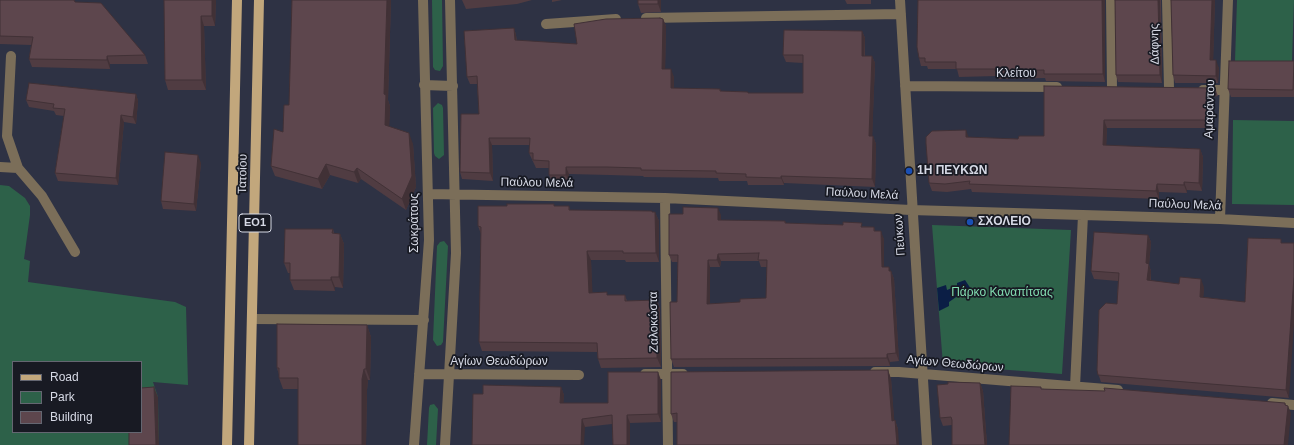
<!DOCTYPE html>
<html>
<head>
<meta charset="utf-8">
<style>
	body { margin:0 }
	#map { position:relative; width:1294px; height:445px; overflow:hidden; background:#2e3244; font-family:Arial,sans-serif }
	canvas { display:block }
	.legend { position:absolute; left:12px; top:361px; width:130px; height:72px; box-sizing:border-box; background:#181a23; border:1px solid #646671; margin:0; padding:5px 7px; list-style:none; font-size:12px; color:#d6d9e5 }
	.legend li { display:flex; align-items:center; gap:8px; height:20px }
	.legend b { width:20px; border:1px solid #646671 }
</style>
</head>
<body>
<div id="map">
<canvas width="1294" height="445"></canvas>
<ul class="legend">
<li><b style="height:5px;background:#c2a77c"></b>Road</li>
<li><b style="height:11px;background:#2d6149"></b>Park</li>
<li><b style="height:11px;background:#5d464d"></b>Building</li>
</ul>
</div>
<script>
const g = document.querySelector('canvas').getContext('2d');
g.lineJoin = 'round';
function fill(path, color) { g.fillStyle = color; g.fill(path, 'evenodd'); }
const poly = rows => new Path2D(rows.map(r => 'M' + r).join(''));
function stroke(path, color, width, dash) { g.strokeStyle = color; g.lineWidth = width; g.lineCap = dash ? 'butt' : 'round'; g.setLineDash(dash || []); g.stroke(path); }
function label(font, color, halo, rows, align = 'center') {
  g.font = font + ' Arial,sans-serif'; g.lineWidth = 3.5; g.setLineDash([]); g.textBaseline = 'middle'; g.strokeStyle = halo; g.fillStyle = color; for (const [text, x, y, turn = 0] of rows) {
    g.save(); g.translate(x, y); g.rotate((+turn || 0) * Math.PI / 180); g.textAlign = isNaN(turn) ? turn : align; if (halo) g.strokeText(text, 0, 0); g.fillText(text, 0, 0); g.restore();
  }
}
const green = poly([
	[432,0,442,0,443,66,440,71,435,70,433,67],
	[1237,0,1294,0,1292,62,1235,61],
	[438,103,442,105,443,108,444,155,439,159,435,156,434,153,433,108],
	[1233,120,1294,121,1294,205,1232,204],
	[0,185,9,186,25,198,30,206,30,215,24,259,30,261,28,282,175,302,186,307,188,385,153,382,158,397,159,445,0,445],
	[13,362,141,362,141,432,13,432],
	[932,225,1071,230,1062,374,943,365],
	[444,241,448,246,443,342,441,345,437,346,433,340,437,246,440,242],
	[434,404,438,409,436,445,427,445,429,408,430,405]
]);
const water = poly([
	[965,280,971,289,964,296,962,293,949,302,949,306,939,311,937,288,946,285,947,290,957,286,957,283]
]);
const minor = poly([
	[900,0,927,445],
	[1111,0,1112,88],
	[1167,0,1169,88],
	[646,18,901,14],
	[546,24,616,19],
	[11,56,7,136,18,168,42,196,75,252],
	[424,85,453,86],
	[905,86,1057,87],
	[1203,90,1223,90],
	[0,167,18,168],
	[428,194,665,198,911,210,1220,219,1294,223],
	[665,198,668,445],
	[1220,219,1228,0],
	[252,319,424,320],
	[875,372,899,372,1118,390],
	[419,374,579,375],
	[645,374,683,374],
	[1075,387,1083,215],
	[1272,403,1294,405],
	[414,445,429,240,423,0],
	[445,445,456,253,450,0]
]);
const major = poly([
	[227,445,237,0],
	[249,445,259,0]
]);
const wall = poly([
	[0,0,74,0,75,2,145,55,148,64,110,64,110,69,32,67,29,59,31,45,0,44],
	[164,0,216,0,215,26,204,26,206,90,168,90,165,80],
	[292,0,391,0,388,100,390,106,389,126,413,144,416,187,406,210,361,179,358,183,330,175,322,189,275,176,271,166,283,132,289,105],
	[462,0,532,0,517,4,466,9],
	[552,0,562,0,552,2],
	[638,0,661,0,661,12,641,13,638,4],
	[845,0,871,0,871,4,847,4],
	[918,0,1105,0,1105,82,1046,81,1045,78,998,79,997,76,959,77,957,69,928,69,927,66,921,66,919,58],
	[1115,0,1161,0,1162,83,1118,82,1116,75],
	[1171,0,1215,0,1213,60,1219,68,1218,83,1175,83,1173,75],
	[663,19,666,26,665,69,674,77,674,88,720,89,721,91,748,92,748,93,803,93,803,63,786,62,783,55,862,31,865,38,865,56,872,56,875,63,872,136,873,136,876,144,875,187,784,183,784,185,748,185,747,181,719,181,718,178,644,177,643,176,609,175,569,174,569,183,552,182,549,175,549,168,536,168,529,153,529,145,492,145,493,181,462,179,460,172,479,114,477,84,470,84,467,77,514,28,516,35,517,41,577,44],
	[1294,61,1294,97,1231,97,1228,89],
	[1044,86,1215,88,1218,96,1212,97,1211,128,1107,128,1106,146,1200,149,1203,157,1202,191,1187,190,1187,193,1159,192,1159,199,972,192,971,189,947,192,932,191,929,183,969,137,1018,139,1044,136],
	[136,94,138,101,136,124,124,122,118,185,58,181,55,173,64,116,56,115,54,111,29,107,26,100],
	[201,163,196,211,163,209,161,201],
	[554,206,569,206,570,210,655,212,659,221,659,262,626,262,625,260,591,260,592,293,608,295,625,295,627,301,657,300,660,309,661,367,601,368,598,359,597,352,482,351,479,342,481,234,478,226],
	[721,215,721,220,785,221,786,223,874,227,875,231,884,239,884,267,890,271,891,271,894,279,899,361,890,362,890,366,674,367,671,359,677,302,678,262,672,262,669,255],
	[721,261,759,261,761,267,767,267,766,298,740,302,710,304,710,267,720,267],
	[333,229,334,233,340,234,344,244,343,288,335,287,335,291,294,290,290,280,290,273,288,273,284,263],
	[1148,235,1151,242,1149,265,1151,271,1151,281,1204,287,1203,297,1245,302,1248,238,1289,398,1101,382,1097,370,1117,304,1118,281,1094,279,1091,271],
	[367,325,371,337,370,380,368,380,367,390,366,445,298,445,298,389,283,389,279,378,279,375,277,368],
	[888,370,891,379,894,420,895,420,898,429,674,422,671,414],
	[661,380,661,422,630,423,630,445,613,445,612,424,585,427,483,394,561,387,564,395,563,403,608,403],
	[980,383,983,391,987,445,952,445,952,425,943,426,940,418]
]);
const shadedWall = poly([
	[212,0,216,0,215,26,212,16],
	[387,0,391,0,388,100,390,106,389,136,385,125,384,94],
	[658,0,661,0,661,12,658,4],
	[1102,0,1105,0,1105,82,1103,74],
	[1158,0,1160,0,1162,83,1160,75],
	[1212,0,1215,0,1213,68,1210,60],
	[201,16,204,26,206,90,202,80],
	[663,19,666,26,665,77,662,69],
	[514,28,516,35,517,48,515,40],
	[862,31,865,38,864,63,862,56],
	[107,56,110,64,110,69,107,60],
	[872,56,875,63,872,144,869,136],
	[1216,60,1219,68,1218,83,1216,76],
	[671,69,674,77,674,96,671,88],
	[1209,89,1212,97,1211,128,1208,120],
	[136,94,138,101,136,124,133,117],
	[121,115,124,122,118,185,116,178],
	[1104,120,1107,128,1106,153,1103,145],
	[966,130,969,138,966,137],
	[409,133,413,144,416,187,406,210,402,199],
	[873,136,876,144,875,187,872,179],
	[489,138,492,145,493,181,490,173],
	[1200,149,1203,157,1202,191,1199,183],
	[198,155,201,163,196,211,194,204],
	[326,164,330,175,322,189,318,179],
	[566,167,569,174,569,183,566,175],
	[357,168,361,179,358,183,354,172],
	[781,176,784,183,784,185,781,178],
	[1184,182,1187,190,1187,193,1184,185],
	[1157,184,1159,192,1159,199,1156,191],
	[718,208,721,215,721,227,718,220],
	[655,212,659,221,659,262,656,253],
	[881,231,884,239,884,275,882,267],
	[340,234,344,244,343,288,339,277],
	[1148,235,1151,242,1149,265,1151,271,1150,288,1147,280,1146,263],
	[587,251,591,260,593,302,589,293],
	[718,254,721,261,720,267,717,260],
	[708,260,710,267,710,312,707,304],
	[889,267,892,274,891,271,894,279,899,361,896,353],
	[331,277,335,287,335,291,331,280],
	[1294,277,1294,324,1289,398,1286,390],
	[1201,279,1204,287,1203,305,1200,297],
	[657,300,660,309,661,367,657,358],
	[367,325,371,337,370,380,366,369],
	[887,354,890,362,890,366,887,358],
	[364,369,368,380,367,390,366,445,362,445,362,379],
	[888,370,891,379,895,429,892,421],
	[658,372,661,380,661,422,658,414],
	[980,383,983,391,987,445,985,445],
	[154,387,158,397,159,445,156,445],
	[561,387,564,395,563,411,560,403],
	[1285,403,1287,410,1288,406,1291,413,1288,445,1284,445],
	[627,415,630,423,630,445,627,445],
	[582,419,585,427,584,445,581,445],
	[895,420,898,429,899,445,897,445]
]);
const building = poly([
	[0,0,74,0,75,2,101,3,145,55,107,56,107,60,29,59,33,37,0,36,0,0],
	[164,0,212,0,212,16,201,16,202,80,165,80,164,0],
	[292,0,387,0,384,94,386,95,385,125,409,133,412,176,402,199,357,168,354,172,326,164,318,179,271,166,274,129,283,132,284,105,289,105,292,0],
	[638,0,658,0,658,4,638,4,638,0],
	[918,0,1102,0,1103,74,1044,74,1044,70,995,71,995,69,956,69,956,62,925,62,925,58,919,58,917,47,918,0],
	[1115,0,1158,0,1160,75,1116,75,1115,0],
	[1171,0,1212,0,1210,60,1216,60,1216,76,1173,75,1171,0],
	[660,18,663,19,662,69,671,69,671,88,720,89,720,91,748,92,748,93,803,93,803,55,783,55,784,30,862,31,862,56,872,56,869,136,873,136,872,179,781,176,781,178,746,177,746,174,716,173,716,171,641,170,641,168,607,167,566,167,566,175,549,175,549,161,533,160,533,153,529,153,530,138,489,138,490,173,460,172,461,114,479,114,477,76,467,77,464,31,514,28,515,40,577,44,574,24,606,19,660,18],
	[1229,61,1294,61,1293,90,1228,89,1229,61],
	[29,83,136,94,133,117,121,115,116,178,55,173,65,109,53,108,54,104,26,100,29,83],
	[1044,86,1215,88,1209,89,1208,120,1104,120,1103,145,1200,149,1199,183,1184,182,1184,185,1157,184,1156,191,969,184,970,181,945,184,929,183,926,143,926,137,932,131,966,130,966,137,1018,139,1019,136,1044,136,1044,86],
	[165,152,198,155,194,204,161,201,165,152],
	[507,204,554,204,554,206,569,206,569,210,652,211,652,212,655,212,656,253,623,253,623,251,587,251,589,293,607,292,607,295,625,295,625,301,657,300,657,358,598,359,597,343,479,342,481,227,478,226,478,206,507,206,507,204],
	[683,207,718,208,718,220,785,221,785,223,843,225,843,222,862,223,861,227,874,227,874,231,881,231,882,267,889,267,889,271,891,271,896,353,887,354,887,358,671,359,670,302,677,302,678,255,669,255,669,214,683,214,683,207],
	[759,253,758,260,767,260,766,298,740,299,740,302,707,304,708,260,717,260,718,254,759,253],
	[285,229,333,229,332,233,340,234,339,277,331,277,331,280,290,280,290,263,284,263,285,229],
	[1094,232,1148,235,1146,263,1149,264,1147,280,1179,284,1180,277,1201,279,1200,297,1245,302,1248,238,1281,239,1281,243,1294,243,1294,277,1286,390,1098,375,1097,370,1099,310,1106,303,1117,304,1119,273,1091,271,1094,232],
	[277,324,367,325,366,369,364,369,362,379,362,445,298,445,298,378,279,378,279,368,277,368,277,324],
	[888,370,892,421,895,420,897,445,677,445,677,413,671,414,671,372,888,370],
	[608,372,658,372,658,414,627,415,627,445,613,445,612,415,582,419,581,445,472,445,473,394,483,394,483,385,561,387,560,403,608,403,608,372],
	[948,382,980,383,985,445,952,445,952,420,951,417,940,418,937,385,948,384,948,382],
	[1011,386,1041,387,1041,389,1105,391,1104,388,1285,403,1285,405,1288,406,1284,445,1009,445,1011,386],
	[154,387,156,445,129,445,129,432,141,432,141,388,154,387]
]);
const markers = [
	[909,171,4,"#1a4fb4"],
	[970,222,4,"#1a4fb4"]
];
const shields = [
	[255,223,32]
];
const shieldNames = [
	["ΕΟ1",255,223]
];
const streetNames = [
	["Δάφνης",1155,44,-91],
	["Κλείτου",1016,74],
	["Αμαράντου",1210,109,-88],
	["Τατοΐου",243,174,-89],
	["Παύλου Μελά",537,183,1],
	["Παύλου Μελά",862,194,3],
	["Παύλου Μελά",1185,205,2],
	["Σωκράτους",415,223,-90],
	["Πεύκων",900,235,-94],
	["Ζαλοκώστα",654,322,-91],
	["Αγίων Θεωδώρων",499,362],
	["Αγίων Θεωδώρων",955,364,5]
];
const poiNames = [
	["1Η ΠΕΥΚΩΝ",917,171],
	["ΣΧΟΛΕΙΟ",978,222]
];
const parkNames = [
	["Πάρκο Καναπίτσας",1002,293]
];
fill(green, '#2d6149');
fill(water, '#0b1e45');
stroke(minor, '#7b6e59', 10);
stroke(major, '#c2a77c', 10);
fill(wall, '#503c42');
fill(shadedWall, '#413136');
fill(building, '#5d464d');
stroke(building, '#413136', 1);
for (const [x, y, r, color] of markers) { const dot = new Path2D(); dot.arc(x, y, r, 0, 2 * Math.PI); g.fillStyle = color; g.fill(dot); stroke(dot, '#181a23', 1.5); }
for (const [x, y, w] of shields) { const box = new Path2D(); box.roundRect(x - w / 2, y - 9, w, 18, 3); g.fillStyle = '#181a23'; g.fill(box); stroke(box, '#d6d9e5', 1); }
label('bold 11px', '#d6d9e5', null, shieldNames);
label('12px', '#d6d9e5', '#181a23', streetNames);
label('bold 12px', '#d6d9e5', '#181a23', poiNames, 'left');
label('12px', '#82ddb1', '#181a23', parkNames);
</script>
</body>
</html>
